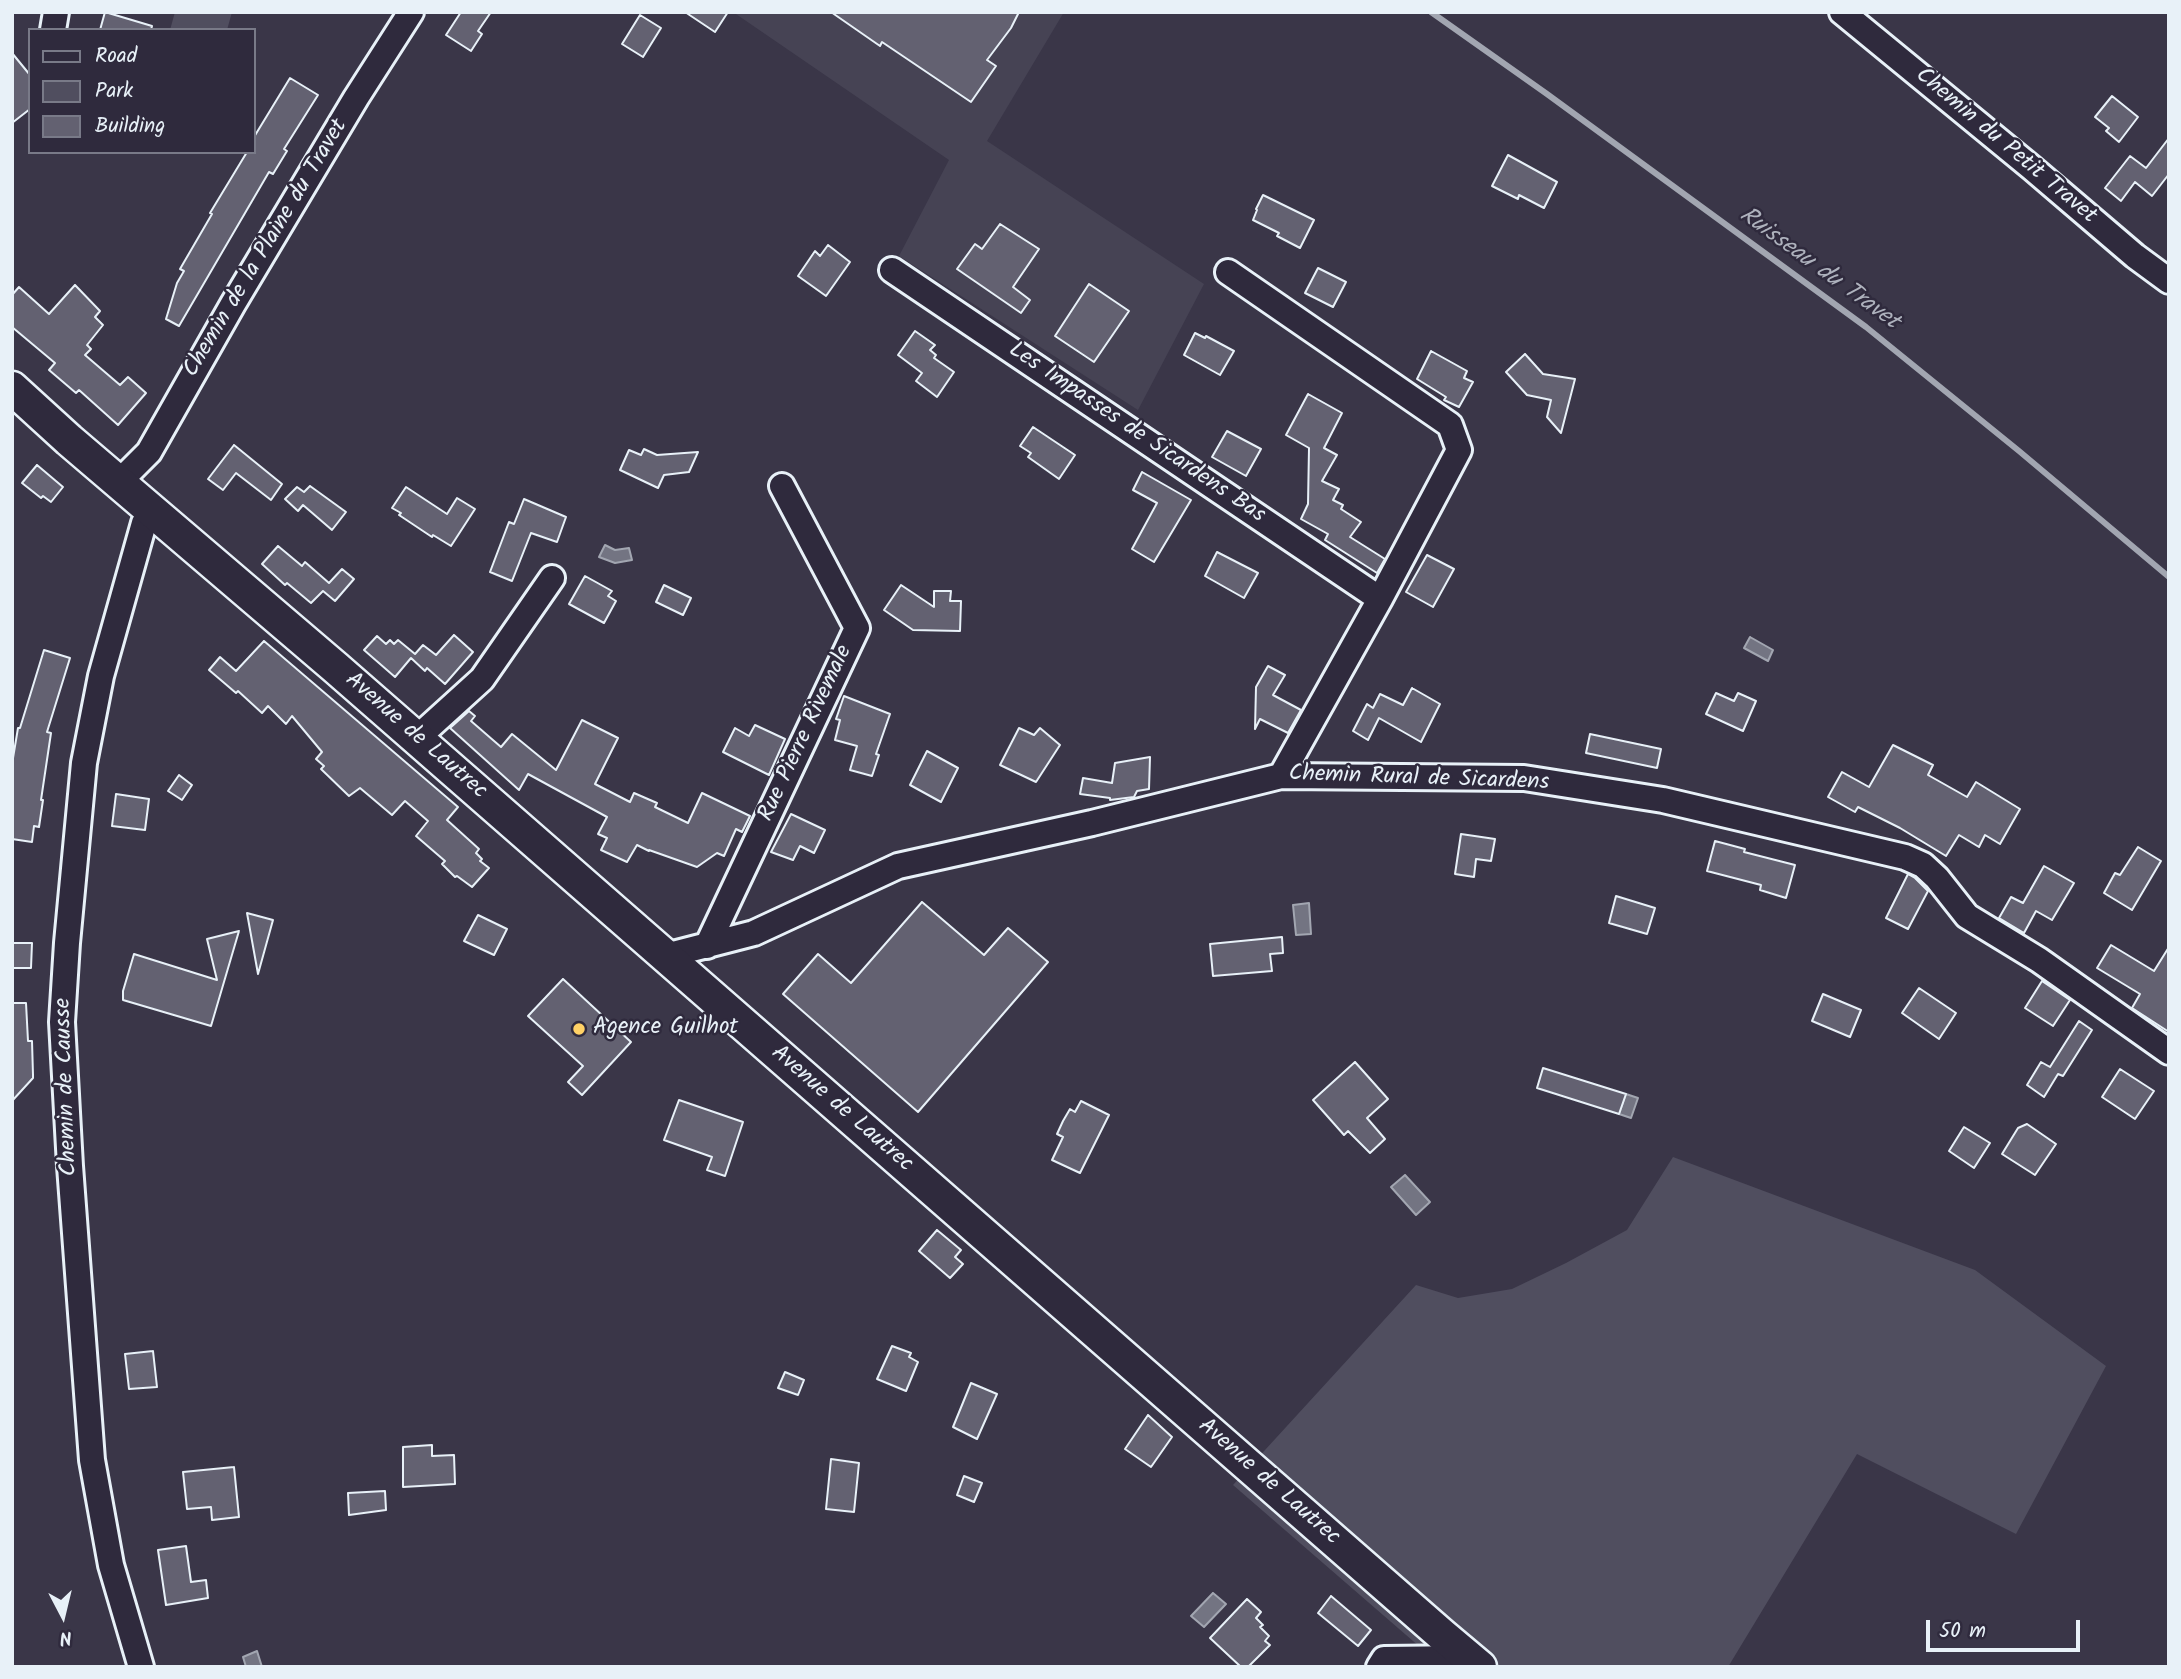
<!DOCTYPE html>
<html>
<head>
<meta charset="utf-8">
<style>
	body { margin:0 }
	#map { position:relative; width:2181px; height:1679px; overflow:hidden; background:#3a3648; font-family:Kalam,sans-serif }
	canvas { display:block }
	.frame { position:absolute; inset:0; border:14px solid #e8f1f8; pointer-events:none }
	.legend { position:absolute; left:28px; top:28px; width:228px; height:126px; box-sizing:border-box; background:#2f2a3d; border:2px solid #797a88; margin:0; padding:9px 12px; list-style:none; font-size:21px; color:#e8f1f8 }
	.legend li { display:flex; align-items:center; gap:14px; height:35px }
	.legend b { width:35px; border:2px solid #797a88 }
	.north { position:absolute; left:28px; top:1581px; width:70px; height:70px; -webkit-text-stroke:5px #2f2a3d; paint-order:stroke; rotate:173deg; font-size:19px; font-weight:700; line-height:28px; text-align:center; color:#e8f1f8 }
	.north::after { content:''; display:block; margin:auto; width:24px; height:32px; background:#e8f1f8; clip-path:polygon(50% 0,100% 100%,50% 72%,0 100%) }
	.scale { position:absolute; left:1926px; top:1620px; width:154px; height:32px; box-sizing:border-box; border:4px solid #e8f1f8; border-top:0; padding-left:9px; font-size:21px; line-height:24px; white-space:nowrap; color:#e8f1f8; -webkit-text-stroke:5px #2f2a3d; paint-order:stroke }
</style>
</head>
<body>
<div id="map">
<canvas width="2181" height="1679"></canvas>
<div class="frame"></div>
<ul class="legend">
<li><b style="height:9px;background:#2f2a3d"></b>Road</li>
<li><b style="height:19px;background:#504e5f"></b>Park</li>
<li><b style="height:19px;background:#636171"></b>Building</li>
</ul>
<div class="north">N</div>
<div class="scale">50 m</div>
</div>
<script>
const g = document.querySelector('canvas').getContext('2d');
g.lineJoin = 'round';
function fill(path, color) { g.fillStyle = color; g.fill(path, 'evenodd'); }
const poly = rows => new Path2D(rows.map(r => 'M' + r).join(''));
function stroke(path, color, width, dash) { g.strokeStyle = color; g.lineWidth = width; g.lineCap = dash ? 'butt' : 'round'; g.setLineDash(dash || []); g.stroke(path); }
function label(font, color, halo, rows, align = 'center') {
  g.font = font + ' Kalam,sans-serif'; g.lineWidth = 5; g.setLineDash([]); g.textBaseline = 'middle'; g.strokeStyle = halo; g.fillStyle = color; for (const [text, x, y, turn = 0] of rows) {
    g.save(); g.translate(x, y); g.rotate((+turn || 0) * Math.PI / 180); g.textAlign = isNaN(turn) ? turn : align; if (halo) g.strokeText(text, 0, 0); g.fillText(text, 0, 0); g.restore();
  }
}
const built = poly([
	[733,12,1064,12,987,141,1204,284,1138,410,899,256,949,160]
]);
const green = poly([
	[175,12,232,12,227,30,170,30],
	[1673,1157,1975,1270,2106,1366,2016,1534,1857,1454,1728,1667,1443,1667,1233,1485,1416,1285,1458,1298,1512,1289,1566,1263,1627,1230]
]);
const water = poly([
	[605,545,615,550,629,548,632,560,615,563,599,557,605,545],
	[1750,637,1773,650,1768,661,1744,648,1750,637],
	[1309,903,1311,934,1296,935,1293,905,1309,903],
	[1626,1094,1638,1098,1631,1118,1619,1114,1626,1094],
	[1405,1175,1430,1202,1416,1215,1391,1187,1405,1175],
	[1213,1593,1226,1604,1204,1627,1191,1616,1213,1593],
	[257,1651,262,1667,246,1667,243,1657,257,1651]
]);
const stream = poly([
	[1431,12,1547,94,1866,327,2019,451,2169,577]
]);
const building = poly([
	[105,12,152,26,151,30,100,30,105,12],
	[461,12,491,12,478,31,482,34,471,51,446,35,461,12],
	[685,12,728,12,715,32,685,12],
	[831,12,1019,12,1011,28,987,60,996,66,971,102,882,42,880,46,831,12],
	[640,15,661,28,643,57,622,44,640,15],
	[12,53,30,75,30,109,12,123,12,53],
	[290,78,318,95,284,149,287,151,273,174,269,172,179,326,166,319,177,283,184,271,180,269,212,214,210,213,247,152,254,152,254,137,290,78],
	[2112,96,2138,117,2119,142,2106,131,2109,128,2095,117,2112,96],
	[2169,138,2169,174,2152,196,2135,182,2121,201,2105,188,2130,156,2146,168,2169,138],
	[1508,155,1557,182,1544,208,1519,195,1518,199,1492,186,1508,155],
	[1263,195,1314,220,1300,248,1277,236,1279,233,1253,220,1257,210,1256,209,1263,195],
	[1000,224,1039,249,1013,287,1030,300,1021,313,957,269,975,244,982,249,1000,224],
	[828,245,850,262,826,296,798,276,815,251,820,256,828,245],
	[1318,268,1346,282,1333,307,1305,293,1318,268],
	[1089,284,1129,311,1094,362,1055,336,1089,284],
	[75,285,100,311,95,317,103,325,87,345,91,349,85,355,120,385,128,377,146,393,118,425,79,390,76,393,49,370,55,363,12,327,12,295,19,287,49,314,75,285],
	[915,331,935,345,930,350,936,355,934,358,954,372,937,397,916,381,922,373,898,355,915,331],
	[1195,333,1205,338,1206,336,1234,351,1220,375,1184,355,1195,333],
	[1431,351,1467,371,1464,378,1473,382,1459,407,1444,400,1446,397,1417,379,1431,351],
	[1525,354,1543,374,1575,379,1561,433,1547,417,1551,400,1527,395,1506,372,1525,354],
	[1308,394,1342,413,1324,448,1337,455,1322,481,1339,489,1333,500,1343,505,1341,509,1361,522,1350,537,1385,559,1377,573,1325,540,1328,534,1301,519,1308,504,1309,448,1286,435,1308,394],
	[1033,427,1075,455,1059,479,1028,457,1031,453,1020,446,1033,427],
	[1227,431,1261,449,1246,476,1212,457,1227,431],
	[234,445,282,484,271,500,236,473,223,490,208,479,234,445],
	[644,449,657,455,698,452,689,472,664,475,658,488,620,470,629,450,641,455,644,449],
	[37,465,63,487,51,502,43,496,41,498,22,483,37,465],
	[1142,472,1191,500,1154,562,1132,549,1157,503,1133,490,1142,472],
	[310,486,346,512,332,530,303,505,298,511,285,499,297,487,304,492,310,486],
	[406,487,447,514,457,498,475,509,451,546,433,535,432,537,399,515,401,513,392,508,406,487],
	[524,499,566,517,557,542,531,533,512,581,490,572,509,522,514,524,524,499],
	[278,546,302,566,305,562,329,583,342,569,354,579,335,601,323,591,311,603,287,583,285,585,262,564,278,546],
	[1217,552,1258,573,1244,598,1205,576,1217,552],
	[1427,555,1454,569,1433,607,1406,592,1427,555],
	[585,576,612,591,608,596,616,601,604,623,569,604,585,576],
	[664,585,691,598,683,615,656,602,664,585],
	[901,585,934,607,934,591,951,591,950,601,961,601,960,631,913,630,884,610,901,585],
	[454,635,473,652,445,684,427,668,425,671,411,658,395,677,364,650,377,636,386,644,390,640,394,644,398,640,415,654,423,645,436,655,454,635],
	[264,641,458,807,447,820,479,849,476,853,482,859,480,861,489,868,472,887,457,876,455,877,442,864,445,861,416,836,428,821,405,801,392,815,360,788,349,796,321,769,324,766,316,759,322,752,292,716,286,724,268,706,262,713,238,691,236,693,209,670,220,657,236,671,264,641],
	[44,650,70,658,47,732,51,733,41,800,43,800,39,827,34,826,32,842,12,839,12,764,18,728,20,728,44,650],
	[1268,666,1285,675,1273,695,1301,710,1288,733,1260,719,1255,729,1256,687,1268,666],
	[1412,688,1440,704,1421,742,1379,718,1368,740,1353,731,1367,704,1373,708,1380,694,1403,705,1412,688],
	[1716,693,1734,701,1738,693,1756,701,1743,731,1706,714,1716,693],
	[844,696,890,714,876,754,879,755,872,776,850,770,857,746,835,740,840,720,836,719,844,696],
	[469,711,475,716,471,721,501,747,512,734,556,770,582,720,618,738,595,784,630,802,634,793,657,803,655,807,688,823,702,793,750,816,742,832,736,829,724,856,717,853,697,867,649,850,649,851,637,845,627,862,601,850,607,838,598,834,607,817,528,774,519,790,450,728,469,711],
	[755,725,785,739,769,775,723,752,735,728,749,736,755,725],
	[1019,728,1034,735,1040,728,1060,745,1036,782,1000,765,1019,728],
	[1590,734,1661,749,1657,768,1586,753,1590,734],
	[1893,745,1933,765,1928,775,1967,797,1976,782,2020,809,2000,844,1985,835,1979,847,1959,835,1946,856,1900,828,1858,807,1855,812,1828,797,1842,772,1869,787,1893,745],
	[927,751,958,768,941,802,910,785,927,751],
	[1150,757,1149,789,1137,791,1134,797,1110,800,1110,798,1080,794,1083,778,1112,783,1115,763,1150,757],
	[179,775,192,785,182,800,168,791,179,775],
	[116,794,149,799,145,830,112,826,116,794],
	[791,814,825,830,814,853,800,846,793,860,771,852,791,814],
	[1461,834,1495,839,1491,861,1476,859,1474,877,1455,874,1461,834],
	[1715,841,1745,849,1744,852,1795,865,1786,898,1760,890,1761,885,1707,871,1715,841],
	[2138,847,2161,861,2132,910,2104,893,2115,873,2120,875,2138,847],
	[2044,866,2074,883,2052,920,2036,911,2024,933,1999,918,2011,897,2023,903,2044,866],
	[1908,874,1915,878,1928,891,1908,929,1886,918,1908,874],
	[1616,896,1655,908,1647,934,1609,923,1616,896],
	[922,902,984,955,1008,928,1048,962,918,1112,783,994,818,954,851,983,922,902],
	[247,913,273,920,258,974,247,913],
	[478,915,507,929,494,955,464,941,478,915],
	[239,931,211,1026,123,1000,123,991,134,954,217,980,207,939,239,931],
	[1282,937,1283,953,1270,954,1272,971,1213,976,1210,944,1282,937],
	[12,943,32,943,31,968,12,968,12,943],
	[2111,945,2154,971,2169,947,2169,1032,2132,1008,2140,994,2097,968,2111,945],
	[563,979,631,1042,582,1095,568,1082,583,1066,528,1016,563,979],
	[2042,981,2070,1000,2053,1026,2025,1008,2042,981],
	[1919,988,1956,1013,1939,1039,1902,1013,1919,988],
	[1823,994,1861,1010,1850,1037,1812,1021,1823,994],
	[12,1003,26,1003,28,1041,32,1041,33,1075,33,1078,12,1101,12,1003],
	[2079,1021,2092,1030,2063,1076,2058,1074,2044,1097,2027,1085,2041,1062,2050,1067,2079,1021],
	[1355,1062,1388,1099,1367,1118,1385,1139,1370,1153,1348,1131,1344,1135,1313,1100,1355,1062],
	[1543,1068,1626,1094,1619,1114,1537,1088,1543,1068],
	[2120,1069,2154,1091,2135,1119,2102,1097,2120,1069],
	[679,1100,743,1122,725,1176,707,1170,712,1157,664,1140,679,1100],
	[1081,1101,1109,1115,1080,1173,1052,1160,1063,1137,1057,1134,1063,1121,1070,1109,1075,1112,1081,1101],
	[2027,1124,2056,1144,2035,1175,2002,1154,2018,1128,2027,1124],
	[1964,1127,1990,1143,1974,1168,1949,1151,1964,1127],
	[937,1230,961,1250,955,1257,963,1264,950,1278,919,1251,937,1230],
	[892,1346,911,1353,909,1357,918,1362,906,1391,877,1379,892,1346],
	[153,1351,157,1387,129,1389,125,1354,153,1351],
	[785,1372,804,1380,798,1395,778,1388,785,1372],
	[971,1383,997,1394,977,1439,953,1427,971,1383],
	[1148,1415,1172,1437,1151,1467,1125,1449,1148,1415],
	[432,1445,432,1456,454,1455,455,1484,403,1487,403,1447,432,1445],
	[831,1459,859,1463,854,1512,826,1509,831,1459],
	[234,1467,239,1517,212,1520,211,1507,187,1509,183,1472,234,1467],
	[964,1476,982,1483,974,1502,957,1495,964,1476],
	[385,1491,386,1510,349,1515,348,1493,385,1491],
	[186,1546,191,1582,206,1580,208,1598,166,1605,158,1550,186,1546],
	[1331,1596,1371,1630,1358,1646,1318,1613,1331,1596],
	[1247,1599,1261,1612,1256,1618,1263,1625,1260,1627,1269,1636,1265,1641,1270,1645,1248,1667,1241,1667,1210,1638,1247,1599]
]);
const minor = poly([
	[1842,12,2032,168,2135,256,2169,281],
	[53,30,56,12],
	[892,270,1380,599],
	[1228,272,1450,425,1459,450,1380,599,1281,776],
	[119,482,149,452,233,304,356,98,411,12],
	[417,738,482,679,552,578],
	[707,946,857,628,782,486],
	[665,956,754,933,898,866,1092,823,1281,776,1524,778,1663,800,1905,857,1923,865,1937,878,1967,916,2039,960,2169,1052],
	[141,1667,111,1565,92,1460,70,1166,62,1022,67,943,84,763,101,676,144,523,153,512],
	[1379,1667,1384,1659,1470,1658]
]);
const major = poly([
	[12,388,69,440,336,668,1442,1635,1480,1667]
]);
const markers = [
	[579,1029,7,"#ffd166"]
];
const streetNames = [
	["Chemin du Petit Travet",2005,147,40],
	["Chemin de la Plaine du Travet",267,249,-59],
	["Les Impasses de Sicardens Bas",1136,434,34],
	["Rue Pierre Rivemale",807,734,-65],
	["Avenue de Lautrec",415,737,41],
	["Chemin Rural de Sicardens",1419,780,2],
	["Chemin de Causse",68,1087,-92],
	["Avenue de Lautrec",841,1110,41],
	["Avenue de Lautrec",1268,1483,41]
];
const poiNames = [
	["Agence Guilhot",593,1029]
];
const waterNames = [
	["Ruisseau du Travet",1818,270,36]
];
fill(built, '#464354');
fill(green, '#504e5f');
fill(water, '#737482');
stroke(water, '#a2a6b1', 2);
stroke(stream, '#a2a6b1', 6);
fill(building, '#636171');
stroke(building, '#e8f1f8', 2);
stroke(minor, '#e8f1f8', 30);
stroke(major, '#e8f1f8', 37);
stroke(minor, '#2f2a3d', 24);
stroke(major, '#2f2a3d', 32);
for (const [x, y, r, color] of markers) { const dot = new Path2D(); dot.arc(x, y, r, 0, 2 * Math.PI); g.fillStyle = color; g.fill(dot); stroke(dot, '#2f2a3d', 2.5); }
label('23px', '#e8f1f8', '#2f2a3d', streetNames);
label('23px', '#e8f1f8', '#2f2a3d', poiNames, 'left');
label('italic 24px', '#aeb2bd', '#2f2a3d', waterNames);
</script>
</body>
</html>
